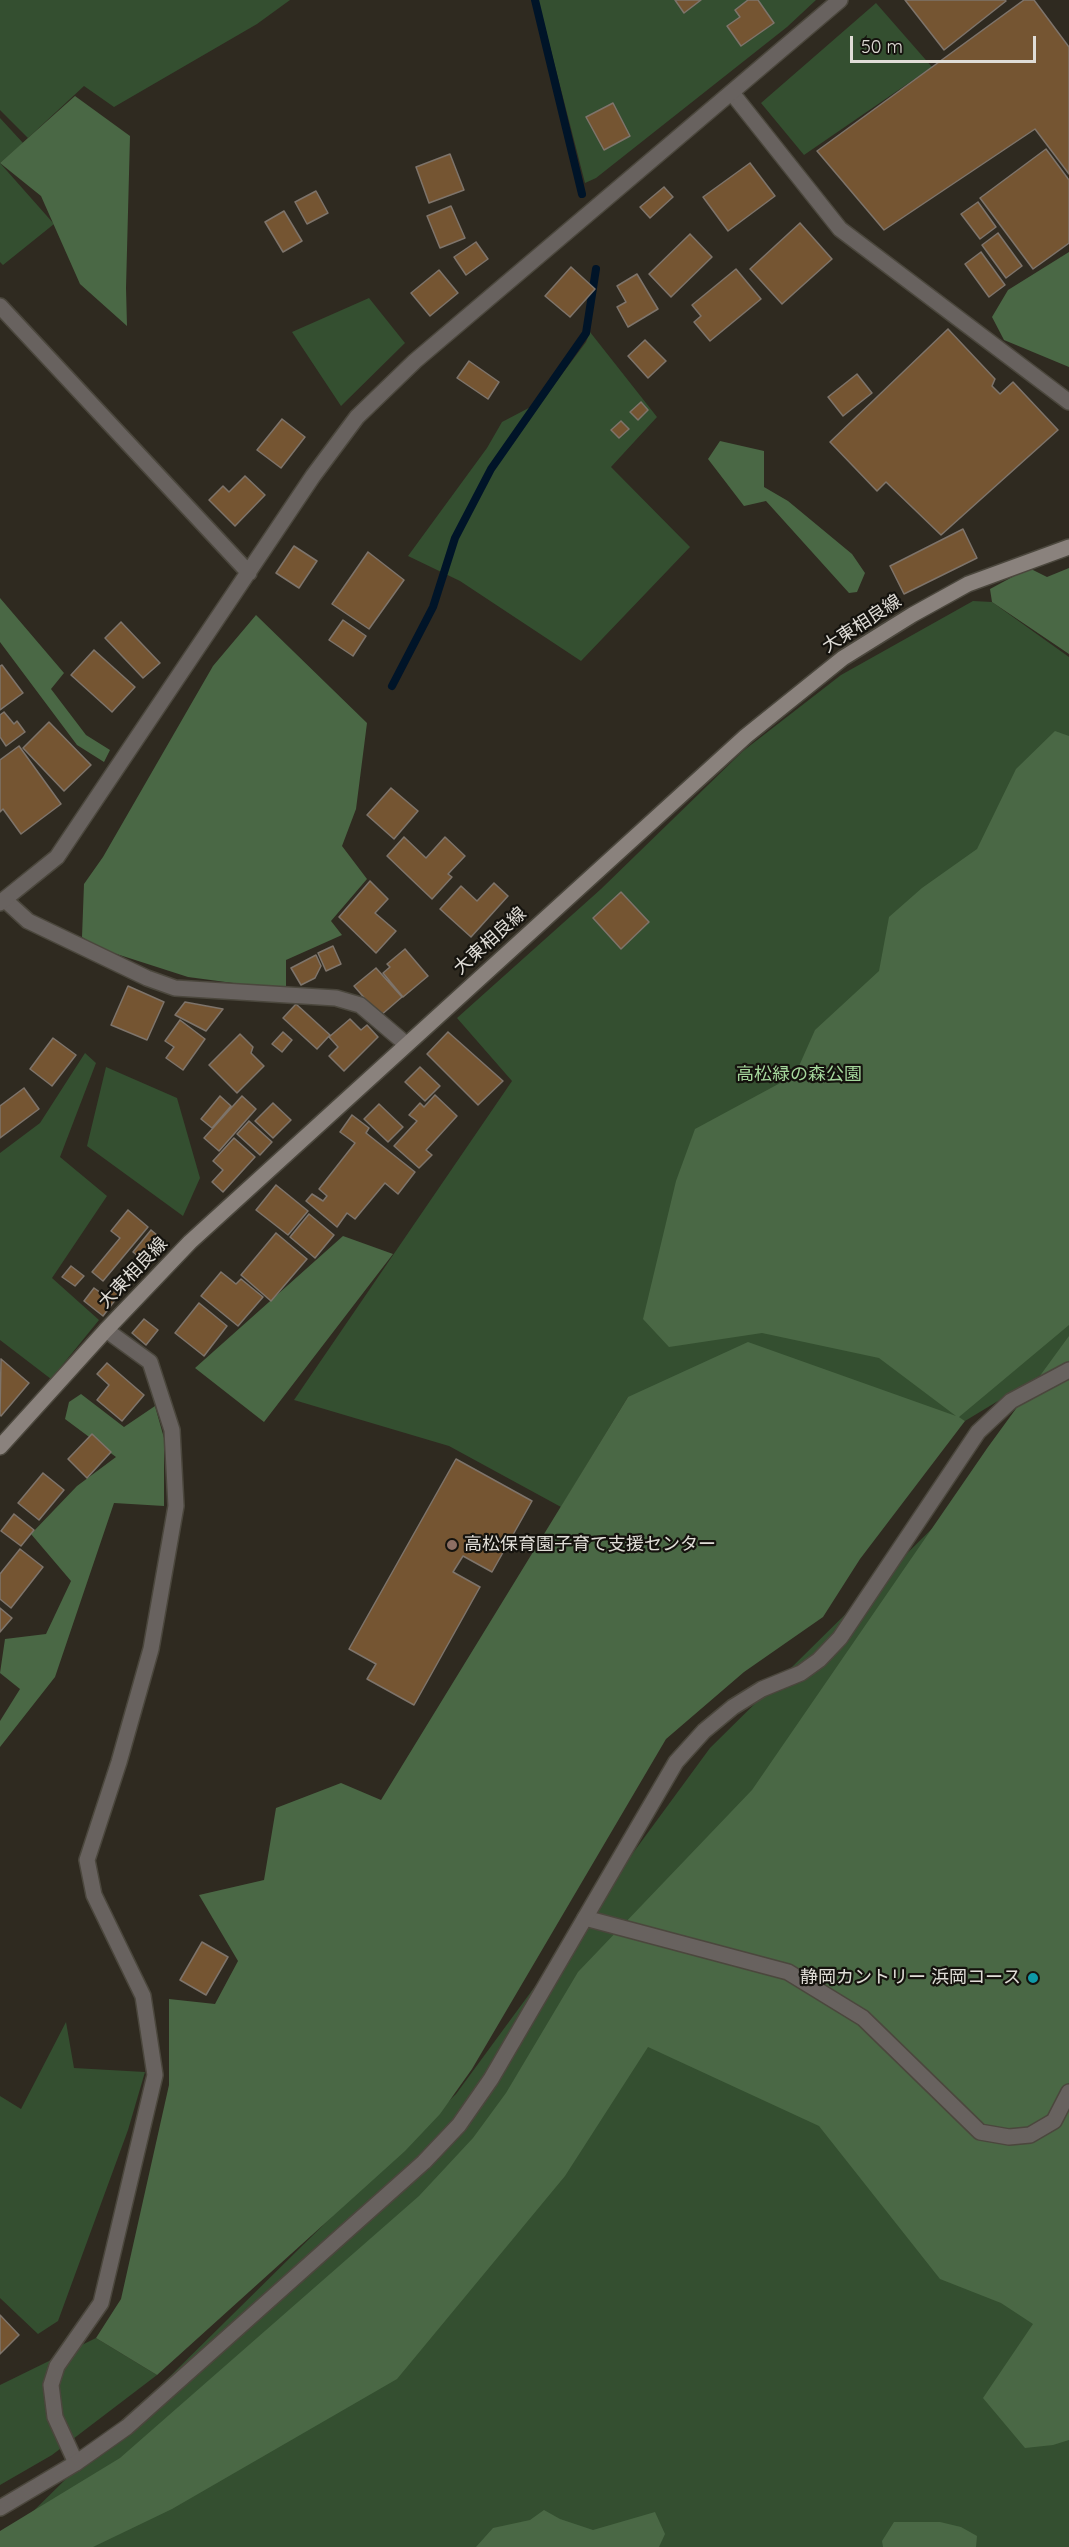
<!DOCTYPE html>
<html>
<head>
<meta charset="utf-8">
<style>
	body { margin:0 }
	#map { position:relative; width:1069px; height:2547px; overflow:hidden; background:#2f2a20; font-family:Quicksand,sans-serif }
	canvas { display:block }
	.scale { position:absolute; left:850px; top:36px; width:186px; height:27px; box-sizing:border-box; border:3px solid #e0ddd7; border-top:0; padding-left:8px; font-size:18px; line-height:21px; white-space:nowrap; color:#e0ddd7; -webkit-text-stroke:4px #15130e; paint-order:stroke }
</style>
</head>
<body>
<div id="map">
<canvas width="1069" height="2547"></canvas>
<div class="scale">50 m</div>
</div>
<script>
const g = document.querySelector('canvas').getContext('2d');
g.lineJoin = 'round';
function fill(path, color) { g.fillStyle = color; g.fill(path, 'evenodd'); }
const poly = rows => new Path2D(rows.map(r => 'M' + r).join(''));
function stroke(path, color, width, dash) { g.strokeStyle = color; g.lineWidth = width; g.lineCap = dash ? 'butt' : 'round'; g.setLineDash(dash || []); g.stroke(path); }
function label(font, color, halo, rows, align = 'center') {
  g.font = font + ' Quicksand,"Noto Sans JP",sans-serif'; g.lineWidth = 4.5; g.setLineDash([]); g.textBaseline = 'middle'; g.strokeStyle = halo; g.fillStyle = color; for (const [text, x, y, turn = 0] of rows) {
    g.save(); g.translate(x, y); g.rotate((+turn || 0) * Math.PI / 180); g.textAlign = isNaN(turn) ? turn : align; if (halo) g.strokeText(text, 0, 0); g.fillText(text, 0, 0); g.restore();
  }
}
const green = poly([
	[0,0,290,0,257,24,114,107,84,86,28,138,0,110],
	[538,0,816,0,787,27,596,178,585,183],
	[876,3,932,67,804,155,761,103],
	[0,118,23,143,0,163,54,224,3,265,0,262],
	[369,298,405,343,341,406,292,332],
	[590,332,657,417,611,467,690,547,581,661,460,581,408,556,487,448,502,422,542,401,586,342],
	[973,601,992,602,1069,657,1069,1358,965,1421,958,1417,628,1397,561,1507,449,1446,294,1400,512,1081,457,1018,601,889,743,751,841,675],
	[85,1053,96,1063,60,1157,107,1196,52,1278,99,1320,51,1379,0,1340,0,1153,40,1123],
	[106,1067,177,1098,200,1178,183,1216,87,1146],
	[961,1500,1069,1547,1069,2547,0,2547,0,2544,456,2094,710,1748],
	[66,2022,74,2068,145,2072,128,2130,58,2321,38,2334,0,2298,0,2096,21,2109],
	[96,2338,157,2375,52,2455,0,2485,0,2385]
]);
const forest = poly([
	[75,96,130,136,126,288,127,326,80,284,41,196,0,163],
	[1069,252,1069,367,1004,340,992,317,1008,290],
	[720,441,764,451,764,487,788,501,852,554,865,573,857,592,849,593,766,501,744,506,708,459],
	[1029,568,1047,577,1069,568,1069,654,992,602,990,589],
	[0,598,64,673,51,689,86,735,110,750,104,762,77,745,0,642],
	[256,615,367,723,356,809,342,846,367,879,331,921,342,935,286,960,286,990,188,977,101,949,82,937,84,884,103,857,213,666],
	[1055,731,1069,736,1069,1325,959,1417,965,1421,860,1559,823,1617,744,1672,666,1739,472,2069,440,2114,405,2151,157,2375,96,2338,121,2299,169,2085,169,1999,215,2004,238,1961,199,1895,264,1880,276,1808,341,1783,381,1800,628,1397,748,1342,956,1416,879,1358,762,1333,669,1347,643,1319,676,1181,695,1129,795,1075,815,1030,879,971,889,917,922,888,977,849,1016,769],
	[343,1236,393,1254,264,1422,195,1368],
	[1069,1336,1069,2440,1053,2445,1025,2448,983,2398,1033,2324,1001,2303,940,2279,819,2126,648,2047,565,2176,397,2379,172,2509,93,2547,0,2547,0,2531,120,2458,419,2196,473,2138,506,2093,578,1972,752,1790,988,1447],
	[81,1394,124,1427,155,1406,164,1438,164,1506,114,1503,55,1677,0,1747,0,1721,20,1689,0,1673,5,1639,46,1634,71,1581,31,1534,77,1486,116,1457,65,1419,69,1402],
	[544,2510,560,2519,593,2530,655,2512,665,2534,659,2547,476,2547,493,2528,530,2520],
	[894,2522,940,2522,961,2527,977,2536,976,2547,883,2547,882,2541]
]);
const stream = poly([
	[535,0,582,194],
	[392,686,433,607,455,538,491,469,586,333,596,269]
]);
const building = poly([
	[675,0,701,0,684,13,675,0],
	[748,0,758,0,774,23,741,46,727,26,740,17,735,10,748,0],
	[905,0,1005,0,1006,1,944,50,905,0],
	[1024,0,1034,0,1069,47,1069,174,1035,129,884,230,817,151,1024,0],
	[613,103,630,136,604,150,586,117,613,103],
	[1046,149,1069,180,1069,243,1033,269,980,198,1046,149],
	[450,154,464,190,429,203,416,167,450,154],
	[750,163,775,196,728,231,703,197,750,163],
	[664,187,673,197,650,218,640,207,664,187],
	[316,191,328,213,307,224,295,202,316,191],
	[978,202,996,227,980,239,961,214,978,202],
	[451,206,465,238,440,248,427,216,451,206],
	[284,211,302,241,283,252,265,222,284,211],
	[800,223,832,259,782,304,750,269,800,223],
	[998,233,1022,266,1006,278,982,245,998,233],
	[690,234,712,257,671,297,649,274,690,234],
	[476,242,488,259,466,275,454,257,476,242],
	[981,252,1005,285,989,297,965,264,981,252],
	[571,267,595,289,570,317,545,296,571,267],
	[736,269,761,299,710,341,694,322,701,316,692,305,736,269],
	[439,270,458,293,430,316,411,293,439,270],
	[637,274,658,309,628,327,617,307,626,302,617,286,637,274],
	[948,329,995,379,992,386,1000,394,1013,382,1058,430,941,535,886,482,877,491,830,442,948,329],
	[645,340,666,361,648,378,628,356,645,340],
	[469,361,499,382,488,399,457,378,469,361],
	[857,374,872,393,843,416,828,397,857,374],
	[641,402,648,410,638,420,630,412,641,402],
	[282,419,305,437,281,468,257,450,282,419],
	[621,421,629,429,619,438,611,430,621,421],
	[245,476,265,495,235,526,209,500,223,486,229,492,245,476],
	[963,529,977,558,904,594,890,566,963,529],
	[294,546,317,561,299,588,276,573,294,546],
	[368,552,404,580,369,629,332,604,368,552],
	[343,620,366,636,353,656,329,640,343,620],
	[121,622,160,663,143,678,105,638,121,622],
	[94,650,135,687,112,712,71,675,94,650],
	[2,665,23,693,0,710,0,666,2,665],
	[4,712,14,724,17,721,25,732,6,746,0,737,0,715,4,712],
	[49,722,91,765,64,791,23,748,49,722],
	[19,746,61,804,21,834,3,809,0,812,0,760,19,746],
	[391,788,418,811,394,839,367,815,391,788],
	[404,837,426,858,445,837,465,856,448,874,452,877,432,899,387,856,404,837],
	[370,881,388,899,375,913,396,931,376,953,339,917,370,881],
	[494,883,508,896,471,937,440,909,461,886,477,901,494,883],
	[621,892,649,922,621,949,593,918,621,892],
	[333,946,341,964,326,971,318,953,333,946],
	[405,949,428,976,403,997,383,973,390,967,387,964,405,949],
	[316,955,321,966,315,978,301,985,291,968,316,955],
	[376,968,402,997,380,1016,354,986,376,968],
	[128,986,164,1002,147,1040,111,1025,128,986],
	[185,1002,223,1009,206,1031,175,1015,185,1002],
	[296,1004,330,1035,317,1049,283,1018,296,1004],
	[350,1019,361,1030,367,1025,378,1037,344,1071,329,1056,338,1047,329,1037,350,1019],
	[180,1020,205,1039,183,1070,166,1058,174,1047,165,1041,180,1020],
	[283,1032,292,1040,282,1052,272,1044,283,1032],
	[448,1032,503,1081,478,1105,427,1054,448,1032],
	[240,1034,253,1047,251,1053,264,1066,237,1093,209,1065,240,1034],
	[53,1038,76,1055,52,1086,30,1069,53,1038],
	[420,1067,440,1086,425,1101,405,1082,420,1067],
	[24,1088,39,1109,0,1138,0,1106,24,1088],
	[435,1095,457,1116,426,1150,432,1155,419,1168,394,1146,417,1121,409,1115,420,1103,424,1107,435,1095],
	[220,1096,231,1106,212,1128,201,1119,220,1096],
	[242,1096,256,1109,219,1151,204,1138,242,1096],
	[273,1103,291,1120,273,1138,255,1121,273,1103],
	[379,1104,403,1127,388,1142,364,1119,379,1104],
	[352,1115,369,1128,366,1133,415,1172,398,1194,385,1183,355,1219,347,1213,337,1227,306,1201,312,1194,323,1201,327,1196,319,1189,355,1143,340,1132,352,1115],
	[249,1121,272,1142,260,1155,237,1134,249,1121],
	[234,1138,255,1157,223,1192,212,1182,223,1170,213,1161,234,1138],
	[276,1185,308,1211,288,1235,256,1210,276,1185],
	[128,1210,148,1227,103,1281,92,1272,120,1238,111,1231,128,1210],
	[309,1214,334,1235,315,1258,290,1237,309,1214],
	[151,1230,164,1241,145,1262,133,1252,151,1230],
	[276,1233,307,1259,271,1301,241,1275,276,1233],
	[71,1266,84,1276,75,1286,62,1277,71,1266],
	[221,1272,236,1284,241,1279,263,1297,238,1326,201,1296,221,1272],
	[94,1288,104,1295,110,1288,119,1295,103,1316,84,1301,94,1288],
	[199,1303,227,1326,204,1356,175,1333,199,1303],
	[144,1319,158,1330,146,1345,132,1333,144,1319],
	[1,1359,29,1383,1,1416,0,1415,1,1359],
	[107,1363,144,1395,122,1421,97,1400,109,1385,97,1374,107,1363],
	[92,1434,111,1452,87,1478,68,1459,92,1434],
	[456,1459,532,1501,492,1572,463,1556,453,1572,480,1587,414,1705,367,1679,376,1664,349,1649,456,1459],
	[43,1473,64,1490,39,1520,18,1503,43,1473],
	[14,1514,34,1530,21,1546,1,1531,14,1514],
	[20,1549,43,1567,11,1608,0,1599,0,1574,20,1549],
	[0,1608,12,1618,0,1632,0,1608],
	[202,1942,228,1957,206,1995,180,1980,202,1942],
	[0,2315,19,2335,0,2354,0,2315]
]);
const minor = poly([
	[732,93,840,229,1069,402],
	[5,900,28,921,147,978,175,988,336,998,360,1005,406,1044],
	[585,1918,788,1972,863,2018,980,2132,1009,2137,1030,2135,1054,2121,1069,2092],
	[76,2463,55,2417,51,2385,57,2366,101,2303,155,2075,143,1996,94,1895,87,1860,119,1762,151,1649,176,1506,172,1430,150,1362,106,1330]
]);
const tertiary = poly([
	[0,306,249,573],
	[0,903,57,857,313,476,357,417,415,361,840,0],
	[0,2508,76,2463,127,2427,424,2162,459,2125,491,2079,676,1762,704,1731,733,1707,762,1689,801,1673,819,1660,840,1638,978,1432,1011,1401,1069,1370]
]);
const secondary = poly([
	[0,1447,106,1330,190,1242,746,736,843,658,912,615,968,584,1069,547]
]);
const markers = [
	[452,1545,6,"#8d6e63"],
	[1033,1978,6,"#0f9aa8"]
];
const streetNames = [
	["大東相良線",862,624,-33],
	["大東相良線",490,941,-42],
	["大東相良線",133,1273,-46]
];
const parkNames = [
	["高松緑の森公園",799,1075]
];
const poiNames = [
	["高松保育園子育て支援センター",464,1545],
	["静岡カントリー 浜岡コース",1021,1978,"right"]
];
fill(green, '#344f30');
fill(forest, '#4a6845');
stroke(stream, '#001428', 8);
fill(building, '#755532');
stroke(building, '#7e746b', 1.5);
stroke(minor, '#4b473d', 18);
stroke(tertiary, '#4b473d', 18);
stroke(secondary, '#4b473d', 18);
stroke(minor, '#68625f', 15);
stroke(tertiary, '#68625f', 15);
stroke(secondary, '#8a827d', 15);
for (const [x, y, r, color] of markers) { const dot = new Path2D(); dot.arc(x, y, r, 0, 2 * Math.PI); g.fillStyle = color; g.fill(dot); stroke(dot, '#15130e', 2); }
label('18px', '#e0ddd7', '#15130e', streetNames);
label('18px', '#a5d79c', '#15130e', parkNames);
label('18px', '#e0ddd7', '#15130e', poiNames, 'left');
</script>
</body>
</html>
